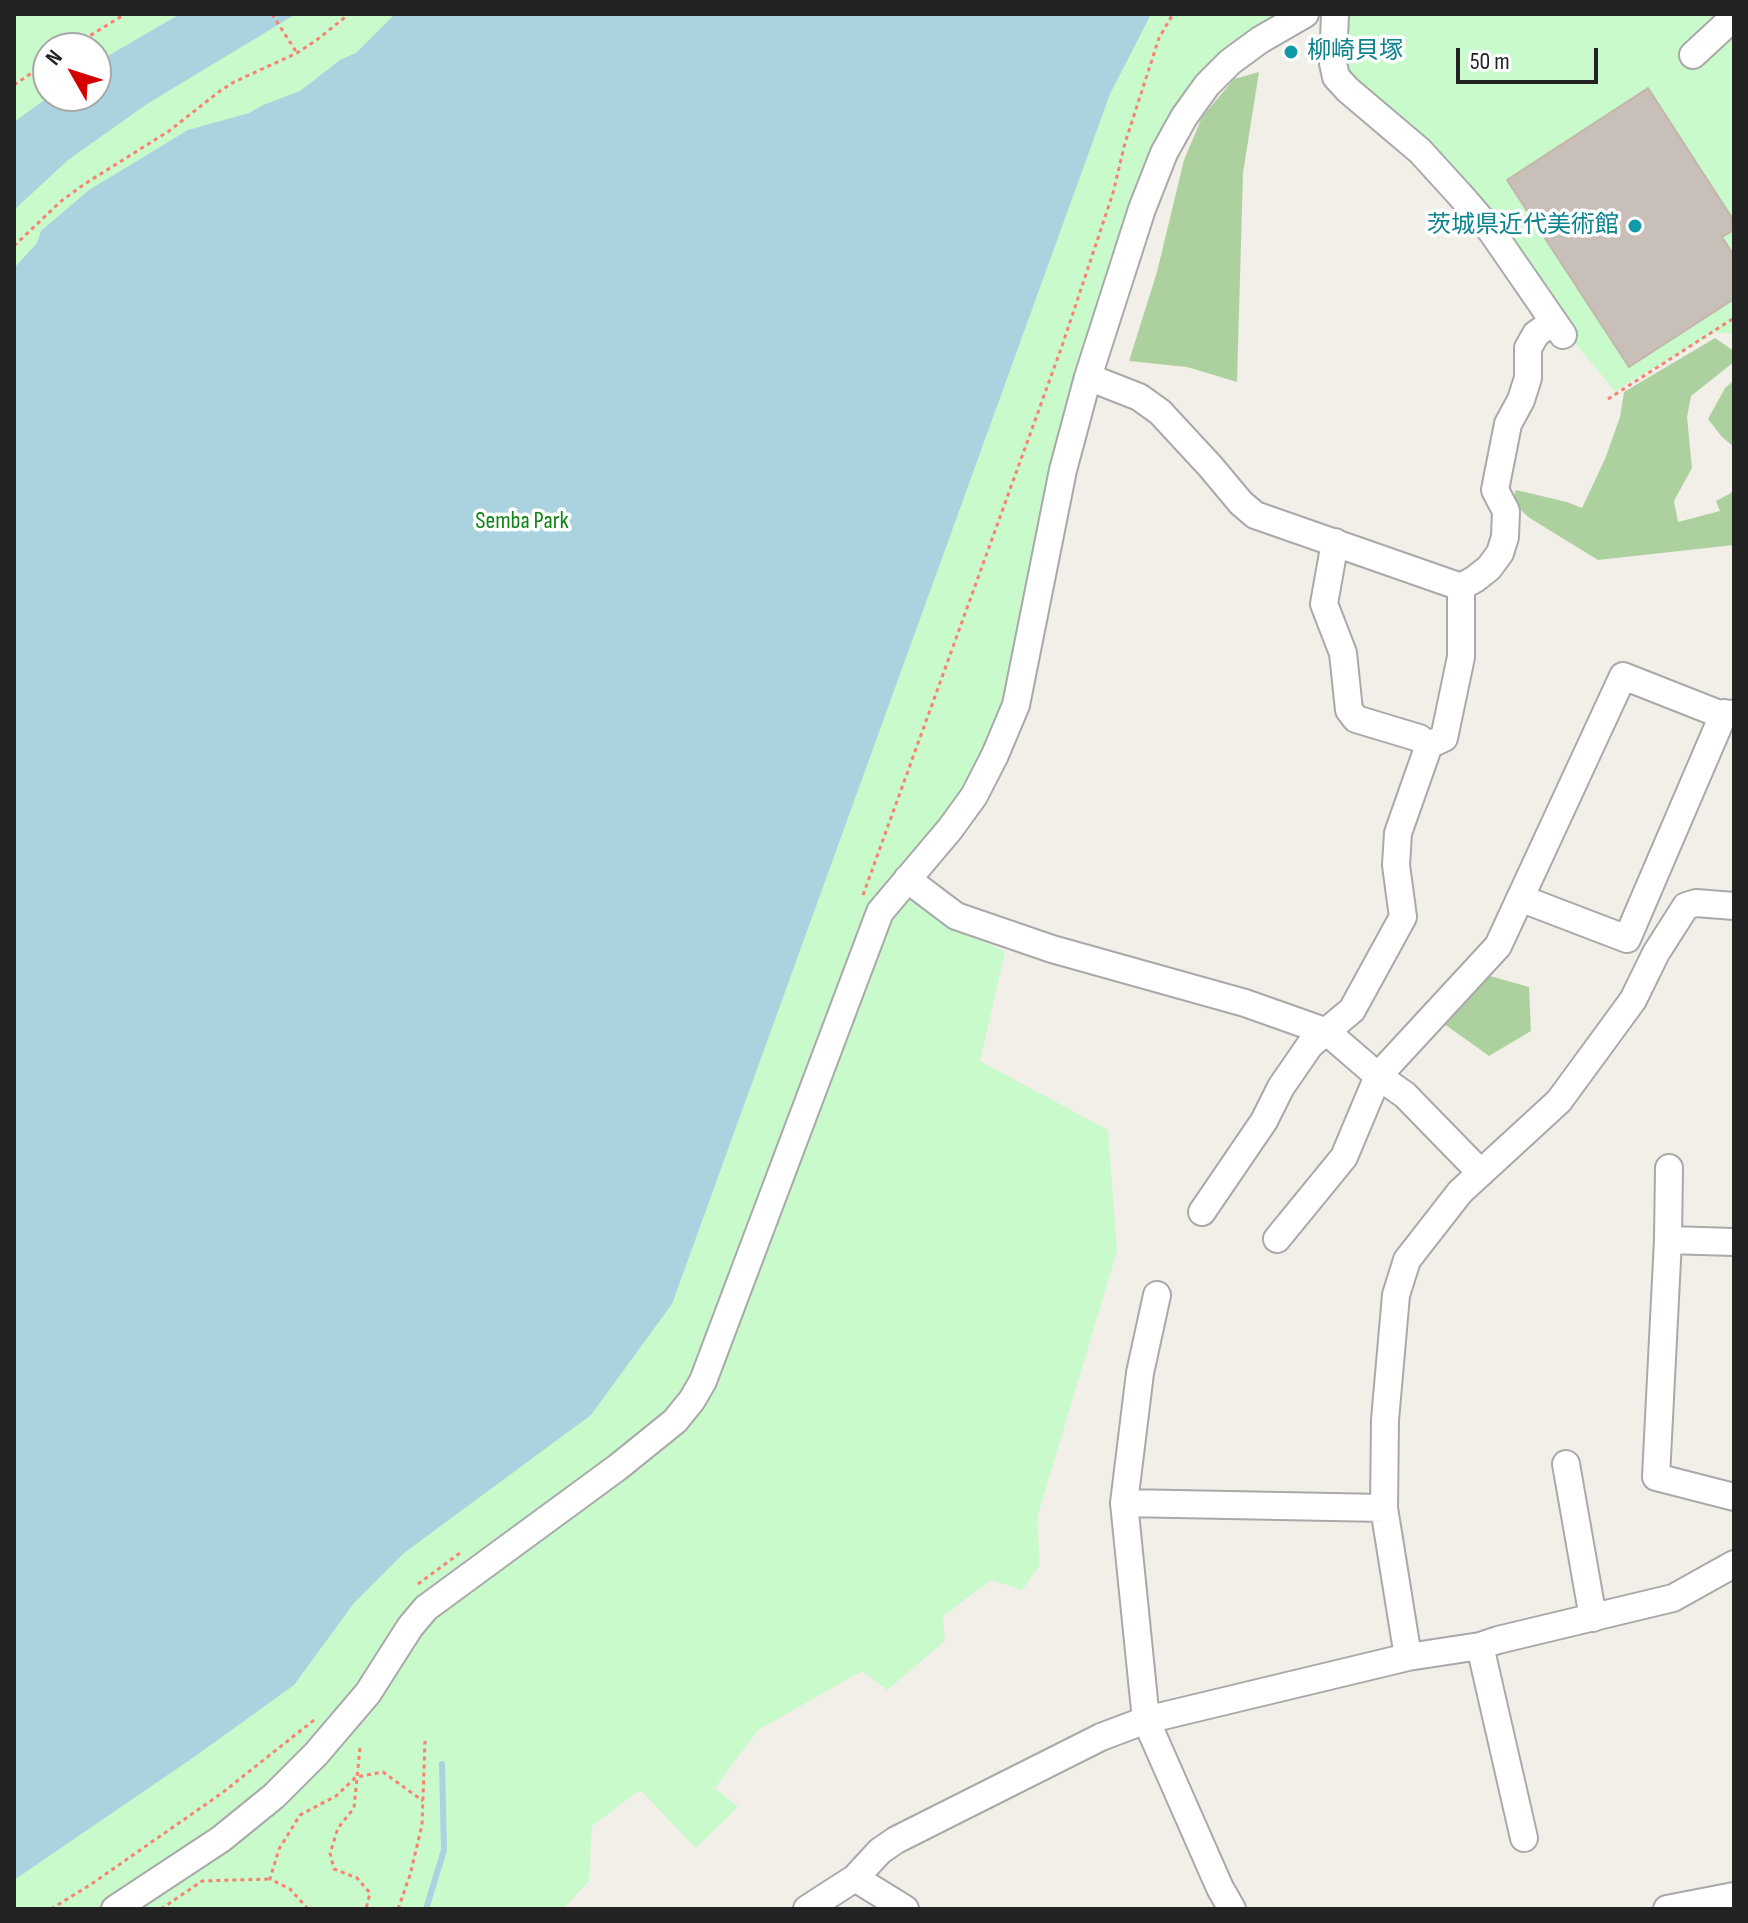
<!DOCTYPE html>
<html>
<head>
<meta charset="utf-8">
<style>
	body { margin:0 }
	#map { position:relative; width:1748px; height:1923px; overflow:hidden; background:#f2efe9; font-family:"Sofia Sans Condensed",sans-serif }
	canvas { display:block }
	.frame { position:absolute; inset:0; border:16px solid #222; pointer-events:none }
	.north { position:absolute; left:32px; top:32px; width:80px; height:80px; box-sizing:border-box; background:#fff; border:2px solid #a7a7a7; border-radius:50%; rotate:309deg; font-size:22px; font-weight:700; line-height:32px; text-align:center; color:#222 }
	.north::after { content:''; display:block; margin:auto; width:28px; height:36px; background:#d40000; clip-path:polygon(50% 0,100% 100%,50% 72%,0 100%) }
	.scale { position:absolute; left:1456px; top:48px; width:142px; height:36px; box-sizing:border-box; border:4px solid #222; border-top:0; padding-left:10px; font-size:24px; line-height:28px; white-space:nowrap; color:#222; -webkit-text-stroke:6px #fff; paint-order:stroke }
</style>
</head>
<body>
<div id="map">
<canvas width="1748" height="1923"></canvas>
<div class="frame"></div>
<div class="north">N</div>
<div class="scale">50 m</div>
</div>
<script>
const g = document.querySelector('canvas').getContext('2d');
g.lineJoin = 'round';
function fill(path, color) { g.fillStyle = color; g.fill(path, 'evenodd'); }
const poly = rows => new Path2D(rows.map(r => 'M' + r).join(''));
function stroke(path, color, width, dash) { g.strokeStyle = color; g.lineWidth = width; g.lineCap = dash ? 'butt' : 'round'; g.setLineDash(dash || []); g.stroke(path); }
function label(font, color, halo, rows, align = 'center') {
  g.font = font + ' "Sofia Sans Condensed","Noto Sans JP",sans-serif'; g.lineWidth = 7; g.setLineDash([]); g.textBaseline = 'middle'; g.strokeStyle = halo; g.fillStyle = color; for (const [text, x, y, turn = 0] of rows) {
    g.save(); g.translate(x, y); g.rotate((+turn || 0) * Math.PI / 180); g.textAlign = isNaN(turn) ? turn : align; if (halo) g.strokeText(text, 0, 0); g.fillText(text, 0, 0); g.restore();
  }
}
const forest = poly([
	[1259,72,1243,173,1237,382,1187,367,1129,361,1157,272,1184,160,1202,117,1234,79],
	[1715,338,1734,351,1734,362,1691,396,1687,417,1692,468,1674,501,1678,522,1720,511,1716,501,1731,493,1734,489,1734,545,1598,560,1528,517,1512,501,1516,490,1567,502,1582,508,1605,459,1620,417,1624,392],
	[1734,380,1734,447,1722,437,1708,419,1725,388],
	[1483,974,1529,987,1531,1031,1489,1056,1440,1021]
]);
const park = poly([
	[14,14,1277,14,1248,34,1222,56,1185,93,1164,125,1139,188,1079,365,1055,444,1033,552,1015,657,1002,706,984,749,961,794,895,881,967,933,1005,952,980,1061,1108,1130,1117,1251,1037,1518,1040,1565,1022,1590,991,1580,943,1616,945,1641,887,1690,862,1671,758,1730,715,1788,738,1807,696,1848,640,1790,592,1826,589,1881,563,1909,14,1909],
	[48,48,96,48,96,96,48,96],
	[1339,14,1734,14,1734,334,1715,332,1615,391,1355,81,1345,67]
]);
const water = poly([
	[180,14,296,14,147,104,68,160,14,210,14,122,50,96,96,96,96,63],
	[395,14,1151,14,1110,94,672,1304,591,1415,404,1553,354,1603,294,1685,194,1757,14,1880,14,268,37,243,41,231,89,190,188,130,249,113,263,105,300,91,340,60,356,53]
]);
const stream = poly([
	[426,1909,444,1850,442,1764]
]);
const building = poly([
	[1648,88,1734,221,1734,230,1722,237,1734,256,1734,299,1629,367,1507,180,1648,88]
]);
const path = poly([
	[272,14,297,53],
	[70,48,125,14],
	[14,85,48,62],
	[14,246,60,202,83,185,169,131,220,91,234,82,297,53,318,39,349,14],
	[1608,399,1734,318],
	[863,895,1062,346,1113,193,1125,143,1159,38,1173,14],
	[418,1584,460,1553],
	[360,1748,354,1808,338,1828,330,1853,334,1869,357,1878,370,1893,366,1909],
	[51,1909,90,1885,222,1793,314,1720],
	[161,1909,202,1881,270,1879],
	[308,1909,290,1889,270,1879,279,1849,300,1815,336,1796,356,1777,383,1772,423,1801],
	[398,1909,410,1875,422,1825,425,1741]
]);
const minor = poly([
	[1335,14,1333,63,1336,77,1348,90,1420,151,1461,196,1492,232,1563,335],
	[1693,55,1734,17],
	[1088,377,1139,397,1160,412,1210,466,1241,503,1255,515,1461,587,1475,579,1489,568,1500,553,1505,537,1506,511,1495,490,1508,424,1521,400,1528,378,1528,348,1536,334,1553,322],
	[1335,542,1324,604,1343,653,1349,710,1356,719,1419,738,1429,745],
	[907,879,956,916,1052,949,1245,1003,1327,1032,1378,1076,1405,1095,1481,1173],
	[1520,898,1627,939,1724,713],
	[1669,1168,1668,1240,1656,1477,1734,1497],
	[1202,1212,1264,1121,1281,1087,1310,1045,1352,1010,1403,917,1396,865,1398,833,1429,745,1444,738,1461,657,1461,587],
	[1277,1239,1344,1157,1378,1076,1498,946,1623,676,1717,713,1734,714],
	[1668,1240,1734,1242],
	[1157,1295,1140,1373,1124,1503,1146,1720,1220,1888,1232,1909],
	[1566,1464,1593,1618],
	[1124,1503,1384,1508],
	[1480,1646,1524,1838],
	[1408,1657,1384,1508,1385,1420,1396,1295,1407,1260,1460,1192,1559,1101,1633,1000,1656,953,1686,906,1696,903,1734,906],
	[855,1878,905,1909],
	[115,1909,221,1839,274,1796,316,1754,368,1693,410,1627,426,1608,618,1467,675,1421,692,1400,703,1381,880,912,950,829,974,796,995,755,1016,705,1063,470,1088,377,1142,209,1164,153,1184,117,1207,85,1230,62,1260,40,1305,14],
	[807,1909,855,1878,880,1851,896,1840,1101,1737,1146,1720,1408,1657,1480,1646,1498,1640,1673,1598,1734,1564],
	[1667,1909,1734,1896]
]);
const markers = [
	[1291,52,8,"#0f9aa8"],
	[1635,226,8,"#0f9aa8"]
];
const cultureNames = [
	["柳崎貝塚",1307,52],
	["茨城県近代美術館",1619,226,"right"]
];
const parkNames = [
	["Semba Park",522,522]
];
fill(forest, '#add19e');
fill(park, '#c8facc');
fill(water, '#aad3df');
stroke(stream, '#aad3df', 6);
fill(building, '#c7bfb8');
stroke(building, '#c4b6ab', 2);
stroke(minor, '#a9a9a9', 30);
stroke(path, '#fa8072', 3, [4, 4]);
stroke(minor, '#fff', 26);
for (const [x, y, r, color] of markers) { const dot = new Path2D(); dot.arc(x, y, r, 0, 2 * Math.PI); g.fillStyle = color; g.fill(dot); stroke(dot, '#fff', 3); }
label('24px', '#0d838f', '#fff', cultureNames, 'left');
label('24px', '#0c8416', '#fff', parkNames);
</script>
</body>
</html>
